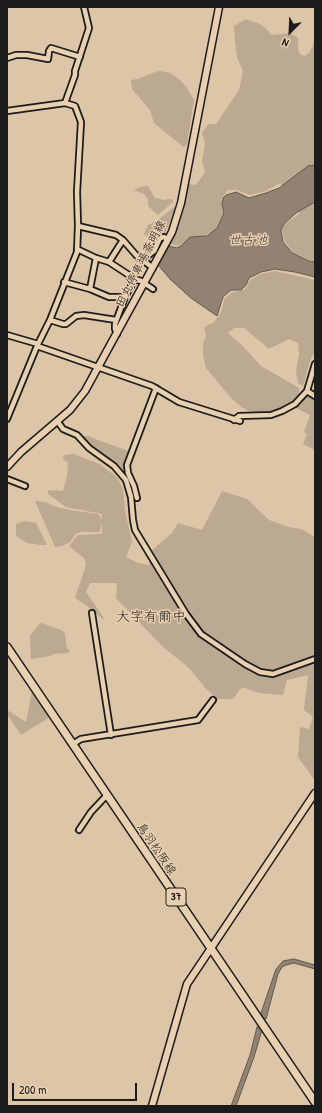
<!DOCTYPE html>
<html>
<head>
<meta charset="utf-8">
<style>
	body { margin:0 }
	#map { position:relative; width:322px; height:1113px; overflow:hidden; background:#ddc5a8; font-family:"Patrick Hand",sans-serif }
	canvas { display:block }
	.frame { position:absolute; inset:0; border:8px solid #1c1c1c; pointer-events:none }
	.north { position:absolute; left:270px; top:12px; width:40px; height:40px; -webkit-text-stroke:3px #e9d0b1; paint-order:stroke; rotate:204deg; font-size:11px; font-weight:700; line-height:16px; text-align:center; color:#1c1c1c }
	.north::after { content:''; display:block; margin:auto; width:14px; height:18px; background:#1c1c1c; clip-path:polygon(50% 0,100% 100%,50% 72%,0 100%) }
	.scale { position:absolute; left:12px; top:1083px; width:125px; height:18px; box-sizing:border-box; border:2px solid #1c1c1c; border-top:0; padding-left:5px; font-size:12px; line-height:14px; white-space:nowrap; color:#1c1c1c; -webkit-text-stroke:3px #e9d0b1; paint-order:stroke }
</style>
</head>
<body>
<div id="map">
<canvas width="322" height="1113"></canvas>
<div class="frame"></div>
<div class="north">N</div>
<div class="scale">200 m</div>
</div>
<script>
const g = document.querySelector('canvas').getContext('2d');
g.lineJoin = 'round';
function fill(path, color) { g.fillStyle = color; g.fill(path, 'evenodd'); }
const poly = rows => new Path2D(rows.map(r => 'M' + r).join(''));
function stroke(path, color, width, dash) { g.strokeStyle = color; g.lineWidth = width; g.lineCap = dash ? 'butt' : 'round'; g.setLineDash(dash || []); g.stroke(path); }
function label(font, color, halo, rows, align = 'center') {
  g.font = font + ' "Patrick Hand","Klee One",sans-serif'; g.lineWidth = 3; g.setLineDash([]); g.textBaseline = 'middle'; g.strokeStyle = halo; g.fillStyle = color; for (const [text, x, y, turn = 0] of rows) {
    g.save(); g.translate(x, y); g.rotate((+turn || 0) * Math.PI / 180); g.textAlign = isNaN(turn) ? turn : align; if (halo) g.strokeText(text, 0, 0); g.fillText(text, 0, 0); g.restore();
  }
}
const green = poly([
	[246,19,262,25,272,35,290,33,298,38,298,47,299,52,301,55,305,56,309,53,313,46,315,34,315,261,309,260,293,253,285,242,282,230,284,225,300,213,280,183,266,191,250,195,237,190,228,190,221,199,224,213,214,231,204,236,189,237,186,241,179,246,170,244,183,207,189,184,196,185,205,172,202,162,205,143,202,133,208,124,216,124,239,90,243,71,237,57,235,42,234,26],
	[160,71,170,73,180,80,187,88,194,100,187,144,184,147,182,146,154,123,150,110,132,89,131,80,138,79,152,73],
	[148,186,155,198,164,200,171,199,174,201,158,215,148,206,148,199,144,194,134,190,139,187],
	[175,206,173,216,164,235,159,236,154,241,144,234,148,225,158,220],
	[275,271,315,280,315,352,311,358,303,386,298,383,296,371,299,354,298,343,289,339,269,349,244,328,234,328,228,333,243,346,261,366,299,388,299,396,288,404,278,410,267,413,256,413,249,411,243,408,231,398,206,368,203,356,203,344,206,336,204,327,213,323,218,317,222,310,224,300,231,293,245,289,250,280,261,274],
	[309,395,315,398,315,450,303,444,307,434,304,432,310,415,294,407],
	[81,436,89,436,95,439,129,451,124,461,125,468,122,471,114,463,91,447],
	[74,454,99,464,113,474,118,479,123,489,125,511,132,542,126,557,138,563,149,565,151,551,172,533,178,523,202,530,222,491,247,499,269,520,289,527,301,529,315,537,315,781,298,757,300,727,309,729,313,717,304,710,308,675,287,680,283,695,259,693,245,688,241,688,233,699,218,699,206,689,189,668,162,646,116,598,117,583,90,583,86,592,104,618,103,619,87,606,75,598,86,565,84,558,69,546,78,535,102,534,102,514,66,507,48,494,48,490,63,491,67,476,68,462,63,460,64,455],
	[35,501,46,502,53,506,70,510,98,514,101,518,102,522,100,532,81,532,76,534,70,542,62,546,55,547],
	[24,521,36,523,47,545,41,545,27,543,16,536,16,524],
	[42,623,61,630,65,633,67,649,70,650,68,653,53,654,51,656,31,659,30,636,39,624],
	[32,691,50,717,21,735,7,714,7,710,26,722]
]);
const water = poly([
	[315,165,315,202,296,213,284,224,281,230,283,242,292,253,309,261,315,262,315,277,295,272,275,269,261,272,249,278,246,285,241,290,231,290,223,297,217,316,191,298,171,280,158,265,169,246,177,248,181,246,190,237,207,236,217,228,224,213,222,204,223,198,226,195,236,192,249,198,266,193,279,188,308,166,315,165],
	[294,959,315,965,315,969,294,963,286,965,282,967,278,974,266,1019,260,1016,276,969,283,961,294,959],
	[257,1027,262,1030,254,1057,236,1106,231,1106,250,1055,257,1027]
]);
const street = poly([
	[7,58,16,55,27,55,48,59,49,51,51,48,80,57],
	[65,103,75,75,75,71,89,28,84,7],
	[7,111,65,103,75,106,81,122,77,192,78,226,77,252,50,320,37,346,7,419],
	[78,226,116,235,123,240,109,262],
	[123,240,136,255,153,268],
	[77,249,96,258,109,262,135,279,125,297,115,324,115,329,117,334],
	[139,258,146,257,154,251,160,238,164,237,168,240],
	[135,279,141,281],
	[64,282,90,289,109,297,125,297],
	[147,285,153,289],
	[90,289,96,258],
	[50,320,63,324,66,324,76,316,84,315,116,320],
	[7,335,38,344],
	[37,346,152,386,179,402,240,421],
	[307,391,315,396],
	[234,420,239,416,271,415,282,411,295,404,307,391,315,364],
	[58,422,63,429,77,435,89,448,114,466,126,480,131,497,133,520,135,530,186,614,201,634,245,664,260,672,273,674,315,659],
	[7,479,25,486],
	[137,498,134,486,128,473,127,465,156,388],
	[92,613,111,735],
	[73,744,81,739,198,720,213,700],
	[79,830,91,812,107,795]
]);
const secondary = poly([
	[7,467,21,452,70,410,85,391,172,232,181,203,219,7],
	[152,1106,187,984,315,793]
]);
const primary = poly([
	[7,647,315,1102]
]);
const shields = [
	[176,897,20]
];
const shieldNames = [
	["37",176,897]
];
const streetNames = [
	["田丸停車場斎明線",141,264,-63],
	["鳥羽松阪線",156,849,56]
];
const waterNames = [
	["世古池",248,241]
];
const quarterNames = [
	["大字有爾中",151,617]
];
fill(green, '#bca991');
fill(water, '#918271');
stroke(water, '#62594f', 1);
stroke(street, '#1c1c1c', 8);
stroke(secondary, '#1c1c1c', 9);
stroke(primary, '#1c1c1c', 10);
stroke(street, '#e9d0b1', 4.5);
stroke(secondary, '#e9d0b1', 6);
stroke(primary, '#e9d0b1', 7);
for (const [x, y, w] of shields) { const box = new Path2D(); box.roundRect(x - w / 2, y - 9, w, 18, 3); g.fillStyle = '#e9d0b1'; g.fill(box); stroke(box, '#1c1c1c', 1); }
label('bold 11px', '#1c1c1c', null, shieldNames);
label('12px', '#1c1c1c', '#e9d0b1', streetNames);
label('italic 13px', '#45403a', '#e9d0b1', waterNames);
label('14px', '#1c1c1c', '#e9d0b1', quarterNames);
</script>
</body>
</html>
